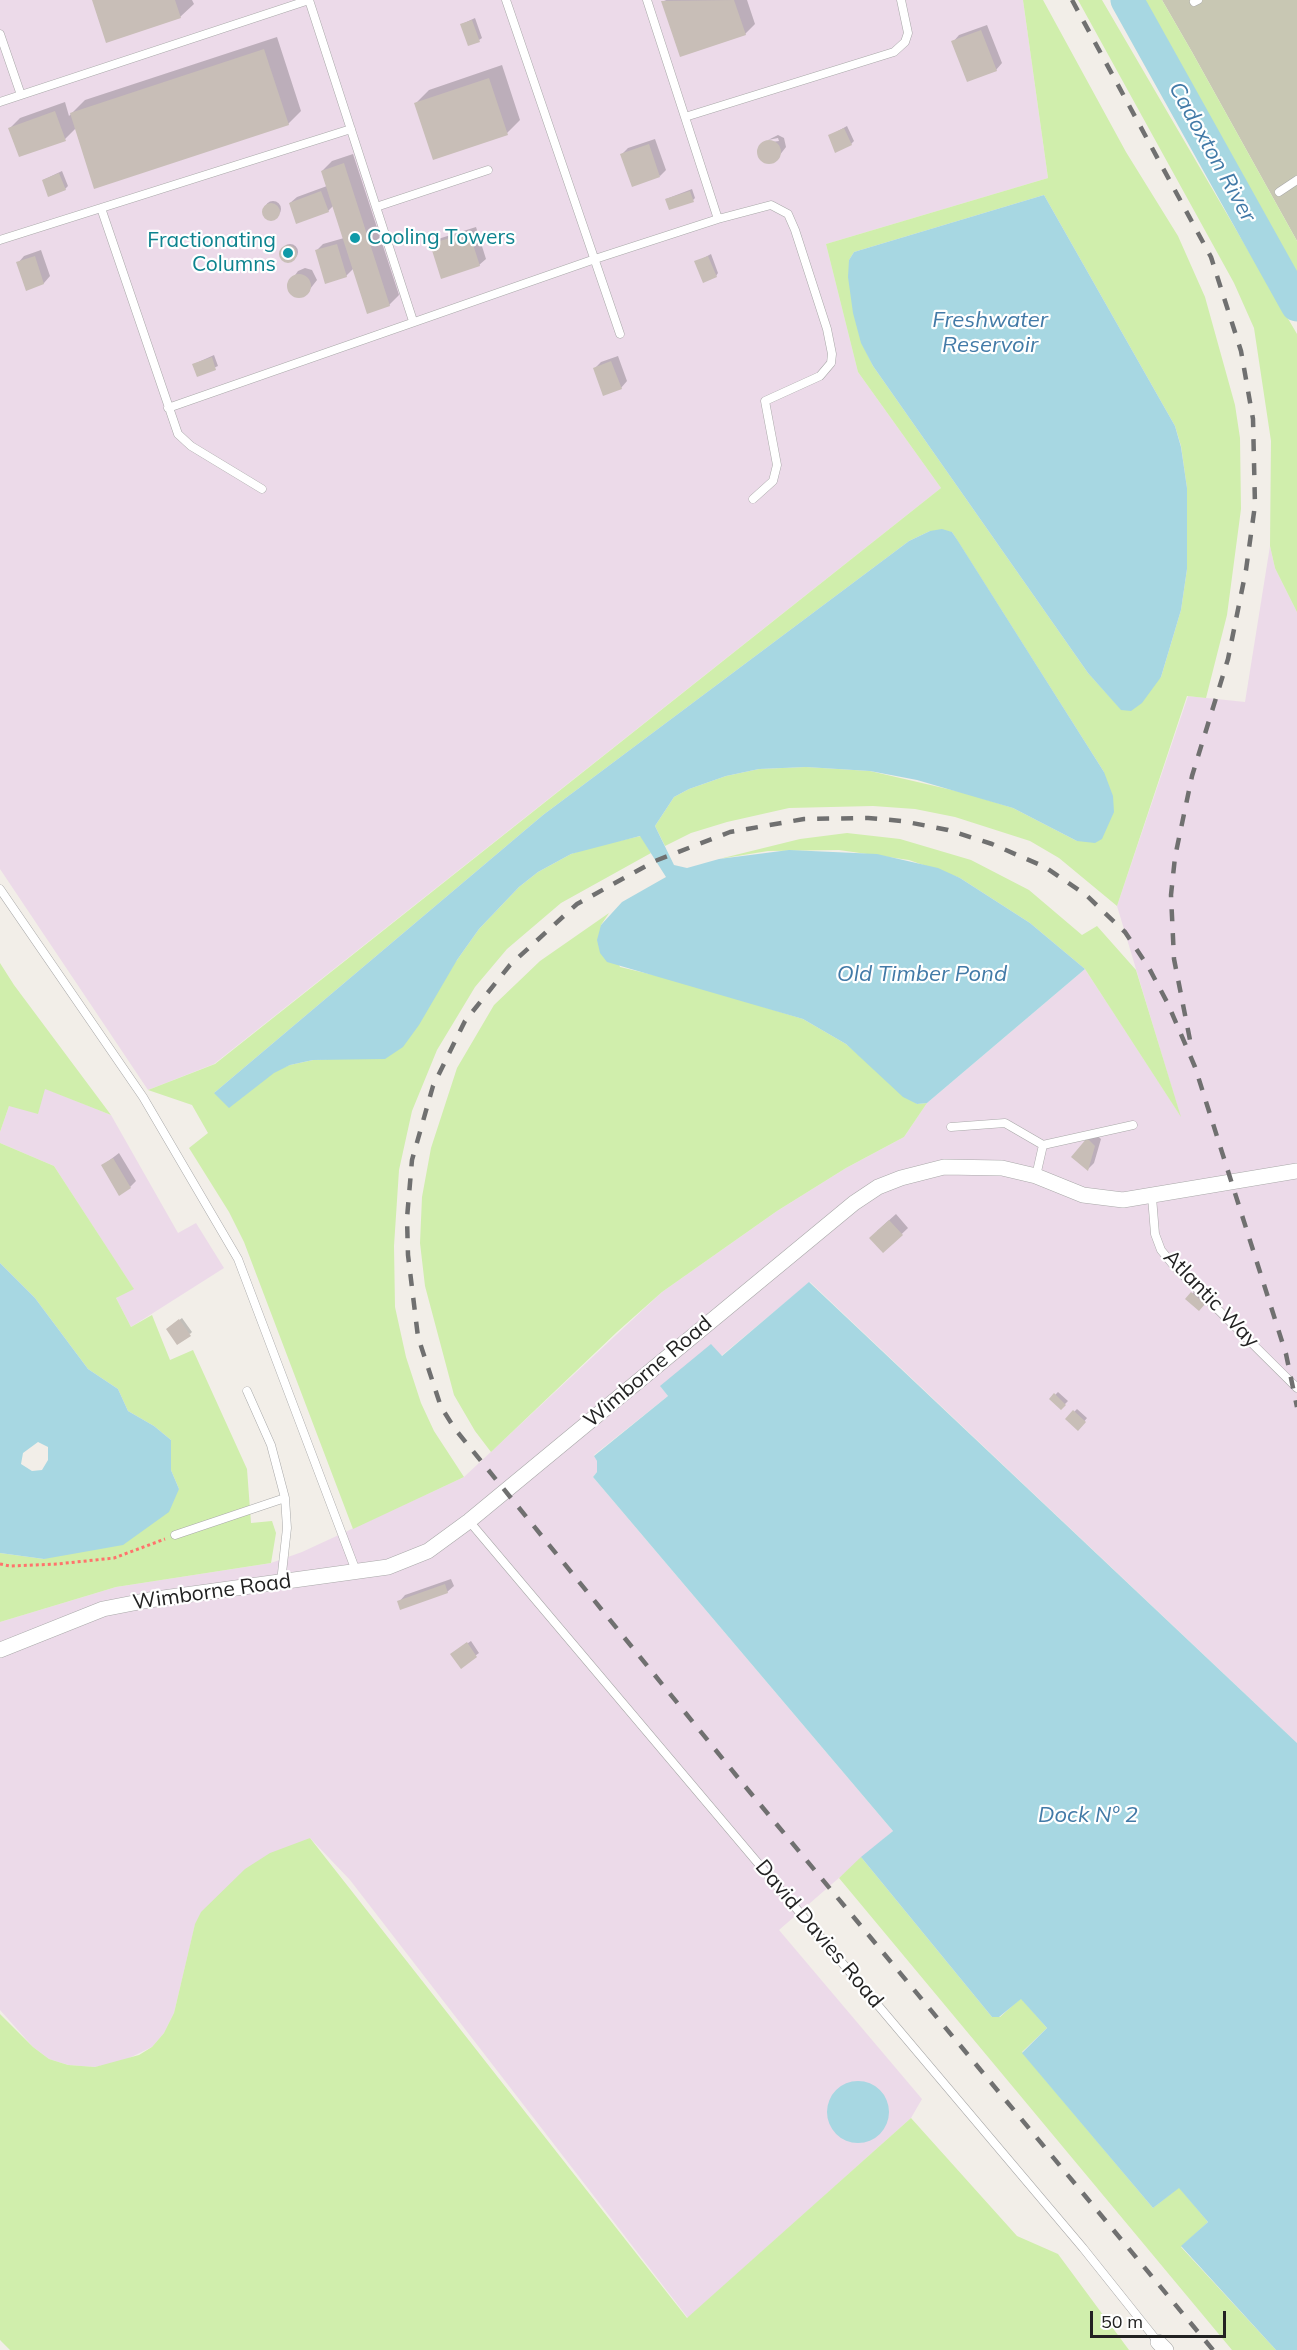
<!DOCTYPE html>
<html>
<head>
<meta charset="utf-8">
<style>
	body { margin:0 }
	#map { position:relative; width:1297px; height:2350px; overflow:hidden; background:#f2eee8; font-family:Mulish,sans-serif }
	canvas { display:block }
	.scale { position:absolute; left:1090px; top:2311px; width:136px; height:27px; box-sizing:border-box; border:3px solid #222; border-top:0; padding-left:8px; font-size:18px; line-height:21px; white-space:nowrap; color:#222; -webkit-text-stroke:4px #fff; paint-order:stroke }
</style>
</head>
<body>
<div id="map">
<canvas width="1297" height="2350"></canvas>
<div class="scale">50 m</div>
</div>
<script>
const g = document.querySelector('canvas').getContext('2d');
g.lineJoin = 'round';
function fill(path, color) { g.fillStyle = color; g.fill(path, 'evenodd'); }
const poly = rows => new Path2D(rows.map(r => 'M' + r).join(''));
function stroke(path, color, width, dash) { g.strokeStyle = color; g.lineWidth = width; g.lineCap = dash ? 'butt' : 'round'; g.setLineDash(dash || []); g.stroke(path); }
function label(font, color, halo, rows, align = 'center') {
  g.font = font + ' Mulish,sans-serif'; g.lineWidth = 4.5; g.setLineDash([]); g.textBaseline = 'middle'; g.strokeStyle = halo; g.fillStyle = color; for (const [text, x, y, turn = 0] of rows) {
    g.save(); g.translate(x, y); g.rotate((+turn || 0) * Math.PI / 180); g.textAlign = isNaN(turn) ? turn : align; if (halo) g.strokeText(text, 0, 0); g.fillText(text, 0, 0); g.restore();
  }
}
const industrial = poly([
	[0,0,1023,0,1048,178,826,244,858,372,941,488,214,1064,148,1090,0,869],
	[1270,546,1275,568,1297,612,1297,1743,810,1282,721,1356,711,1345,661,1387,668,1396,594,1455,597,1461,597,1472,593,1477,893,1831,779,1930,922,2099,911,2118,688,2318,350,1880,310,1838,195,1925,174,2013,164,2033,152,2047,121,2062,95,2067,68,2065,49,2059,33,2047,0,2010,0,1622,116,1587,271,1563,302,1552,464,1477,662,1292,777,1211,846,1168,904,1137,927,1103,1085,969,1180,1115,1117,906,1188,696,1245,702],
	[44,1088,111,1115,178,1233,196,1223,224,1268,131,1327,116,1298,133,1288,54,1166,0,1143,0,1132,9,1106]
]);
const construction = poly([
	[1162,0,1297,0,1297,241,1192,52]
]);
const grass = poly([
	[1023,0,1043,0,1126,152,1178,236,1205,297,1235,405,1240,438,1241,509,1227,615,1206,698,1187,696,1117,906,1059,858,1030,841,955,817,915,809,873,806,789,808,727,822,691,833,665,846,655,826,674,797,689,789,726,776,759,769,806,767,870,771,965,793,1013,808,1077,841,1104,772,952,532,930,531,909,541,543,815,214,1093,290,1065,313,1060,342,1058,457,960,479,929,519,887,538,872,571,854,591,847,641,836,651,853,561,903,507,949,475,987,437,1050,412,1111,399,1170,394,1246,395,1307,406,1357,421,1403,434,1431,464,1477,353,1529,244,1242,229,1212,189,1148,208,1133,192,1105,148,1090,215,1064,941,488,858,372,826,244,1048,178],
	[1044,195,1175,426,1181,446,1187,488,1187,569,1181,610,1161,677,1121,709,1088,673,873,366,862,343,849,260,854,252],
	[1078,0,1102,0,1297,334,1297,612,1275,568,1270,546,1271,441,1254,328,1234,283],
	[1141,0,1162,0,1192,52,1297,241,1297,279],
	[847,833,900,839,971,860,1029,890,1082,935,1097,926,1136,970,1181,1117,1085,969,1030,923,960,878,909,860,839,850,768,851,719,859,800,839],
	[609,913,601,925,620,967,679,981,803,1019,846,1044,917,1104,927,1103,904,1137,846,1168,777,1211,662,1292,617,1332,491,1452,475,1431,454,1395,425,1286,420,1243,422,1197,431,1148,457,1068,494,1005,540,961],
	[0,963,14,985,111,1115,45,1089,38,1114,9,1106,0,1132],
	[0,1143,54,1166,134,1289,116,1298,131,1327,152,1315,170,1360,193,1350,247,1469,251,1523,272,1521,276,1533,271,1563,116,1587,0,1622,0,1553,44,1559,179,1489,171,1470,171,1440,154,1426,128,1411,118,1389,88,1369,35,1298,0,1263],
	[310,1838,687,2318,911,2118,1017,2236,1058,2254,1129,2350,10,2350,0,2340,0,2014,33,2047,49,2059,68,2065,95,2067,139,2055,152,2047,164,2033,174,2013,195,1924,201,1912,245,1869,270,1853],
	[861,1857,992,2017,1000,2017,1021,1998,1047,2028,1022,2052,1153,2208,1179,2187,1208,2222,1181,2247,1276,2350,1232,2350,839,1878]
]);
const water = poly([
	[1044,195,1175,426,1181,447,1187,488,1187,569,1181,610,1161,677,1142,703,1131,711,1121,710,1088,673,873,366,861,343,853,313,848,277,849,260,854,252],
	[942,529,952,532,958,541,1104,772,1113,796,1114,812,1102,839,1095,843,1077,841,1013,808,917,780,870,771,806,767,759,769,726,776,689,789,674,797,655,826,674,865,687,868,719,859,789,850,877,854,938,868,960,878,1030,923,1085,969,927,1103,917,1104,903,1097,846,1044,803,1019,607,962,600,953,597,940,601,925,622,902,666,877,640,836,571,854,538,872,519,887,479,929,457,960,419,1025,403,1047,385,1059,313,1060,290,1065,274,1073,229,1108,214,1093,543,815,909,541,930,531],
	[0,1263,35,1298,88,1369,118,1389,128,1411,154,1426,171,1440,171,1470,179,1489,169,1512,123,1545,44,1559,0,1553],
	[38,1442,48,1447,48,1460,42,1470,32,1471,21,1464,23,1453],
	[809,1282,1297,1743,1297,2350,1276,2350,1181,2246,1208,2222,1179,2188,1153,2208,1022,2053,1047,2028,1021,1999,999,2017,992,2017,861,1857,893,1831,593,1477,597,1472,597,1461,594,1456,668,1396,660,1386,711,1344,722,1356],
	'827 2112a31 31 0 1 1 62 0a31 31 0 1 1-62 0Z'
]);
const shadow = poly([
	[93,0,192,0,194,4,180,17],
	[664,0,747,0,755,24,745,34],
	[475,18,482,38,479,40,462,24],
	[987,25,1002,63,996,70,953,42,959,35],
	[277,37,301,111,288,124,76,128,65,139,10,128,20,118,65,102,69,116,85,100],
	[502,65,520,120,507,133,416,103,429,90],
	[847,126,854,141,851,144,829,136],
	[778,135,784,138,786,147,776,160,767,162,760,155,760,149,764,143,779,141,778,138,768,140],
	[655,139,666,170,660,176,622,154,628,148],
	[353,154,399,295,389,305,354,268,346,276,316,251,323,244,344,238,334,205,328,211,290,203,297,197,327,186,322,171,332,161],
	[62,171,68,186,65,189,43,180],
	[692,189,695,198,693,200,666,199],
	'265 209a8 8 0 1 1 16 0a8 8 0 1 1-16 0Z',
	[476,227,486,259,479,265,432,245,438,239],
	'282 252a8 8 0 1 1 16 0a8 8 0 1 1-16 0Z',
	[41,250,50,276,44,283,27,289,18,263,24,256],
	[711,254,718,273,716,276,696,262],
	[305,268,312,270,317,280,307,293,298,297,290,292,288,285,298,271],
	[214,355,218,366,198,375,194,364],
	[618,356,627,381,621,388,594,369,601,362],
	[1094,1133,1101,1139,1094,1163,1088,1169,1088,1139],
	[119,1153,136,1181,130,1187,102,1166],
	[896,1214,908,1228,884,1251,877,1231],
	[1195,1291,1207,1301,1199,1309,1187,1299],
	[182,1318,192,1332,190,1334,170,1327],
	[1058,1392,1068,1401,1061,1408,1051,1399],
	[1077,1409,1087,1418,1078,1429,1067,1419],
	[451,1579,454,1586,447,1592,399,1602,405,1595],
	[471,1641,479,1653,461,1666,455,1652]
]);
const river = poly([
	[1127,0,1297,305]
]);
const building = poly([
	[92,0,175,0,181,18,106,43],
	[734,0,746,35,680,57,661,1],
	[472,20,480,42,468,46,460,24],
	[981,30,997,71,967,82,951,41],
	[264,49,289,125,94,189,70,113],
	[489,78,508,135,433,160,414,103],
	[55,111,66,141,19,157,8,128],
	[844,128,852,145,835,153,828,135],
	'757 152a12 12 0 1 1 24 0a12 12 0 1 1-24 0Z',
	[649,144,660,177,632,187,620,154],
	[344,163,390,306,367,314,321,171],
	[59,173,66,190,48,197,42,180],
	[321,191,329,212,296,224,289,203],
	[690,191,694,202,669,210,665,199],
	'262 212a9 9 0 1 1 18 0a9 9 0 1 1-18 0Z',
	[469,232,480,266,441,279,430,244],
	[337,244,347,277,325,284,315,250],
	'279 254a9 9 0 1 1 18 0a9 9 0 1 1-18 0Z',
	[35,256,44,284,26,291,16,262],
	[708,256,717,277,703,283,694,261],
	'287 286a12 12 0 1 1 24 0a12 12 0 1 1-24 0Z',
	[212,357,216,370,197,377,192,364],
	[611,361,622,389,603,396,593,368],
	[1087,1138,1095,1146,1088,1171,1071,1157],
	[113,1158,131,1188,119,1196,101,1165],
	[889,1220,903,1235,883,1253,869,1238],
	[1191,1292,1205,1304,1199,1311,1185,1299],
	[179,1319,191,1336,177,1345,166,1329],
	[1054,1393,1066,1405,1061,1410,1049,1399],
	[1073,1410,1086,1422,1078,1431,1065,1419],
	[445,1584,448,1593,400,1610,397,1601],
	[467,1642,477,1657,461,1669,450,1654]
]);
const path = poly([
	[0,1564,10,1566,57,1564,114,1558,165,1539]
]);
const lane = poly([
	[309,0,413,321],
	[506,0,620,334],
	[647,0,718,219],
	[1194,2,1198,0],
	[0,34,21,95],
	[0,102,309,0],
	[685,117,894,52,905,42,908,33,901,0],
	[1279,192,1297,180],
	[376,207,488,170],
	[101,208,178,434,191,446,262,489],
	[0,240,351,129],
	[168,408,595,259,718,219,771,205,788,214,795,230,827,329,832,354,831,363,820,376,765,401,777,465,773,481,753,499],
	[0,889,143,1097,238,1259,356,1571],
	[951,1127,1005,1123,1043,1145],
	[1036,1176,1043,1145,1133,1125],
	[1152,1197,1155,1234,1161,1250,1174,1266,1297,1388],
	[247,1391,271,1445,285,1498,287,1528,281,1582],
	[469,1521,1083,2248,1158,2342],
	[175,1535,285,1498]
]);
const street = poly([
	[0,1650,103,1609,149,1600,388,1567,428,1551,469,1521,854,1203,878,1187,901,1178,944,1167,1002,1168,1036,1176,1083,1195,1123,1200,1297,1171],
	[1158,2342,1166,2350]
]);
const rail = poly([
	[1072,0,1211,257,1241,351,1253,419,1255,505,1246,570,1228,659,1192,776,1175,857,1171,895,1174,959,1190,1040],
	[1213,2350,744,1785,455,1429,441,1407,418,1337,408,1255,407,1218,412,1160,433,1086,465,1021,510,965,577,904,655,861,730,832,804,819,868,818,902,821,948,830,992,844,1045,867,1086,895,1125,932,1149,968,1168,1004,1195,1067,1286,1354,1297,1407]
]);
const markers = [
	[355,238,6,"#0f9aa8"],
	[288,253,6,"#0f9aa8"]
];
const cultureNames = [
	["Cooling Towers",367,238],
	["Fractionating",276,241,"right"],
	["Columns",276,265,"right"]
];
const streetNames = [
	["Atlantic Way",1211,1299,46],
	["Wimborne Road",648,1372,-40],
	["Wimborne Road",212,1592,-8],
	["David Davies Road",819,1934,50]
];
const waterNames = [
	["Cadoxton River",1212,152,61],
	["Freshwater",990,320],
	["Reservoir",990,345],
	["Old Timber Pond",922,974],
	["Dock Nº 2",1088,1815]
];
fill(industrial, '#ecdae9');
fill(construction, '#c8c7b3');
fill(grass, '#d0eeac');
fill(water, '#a7d7e2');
fill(shadow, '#0003');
stroke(river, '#a7d7e2', 33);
fill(building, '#c8beb7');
stroke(lane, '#a9a9a9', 9);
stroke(street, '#a9a9a9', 16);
stroke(path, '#ff736c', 3, [3, 3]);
stroke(lane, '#fff', 8);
stroke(street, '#fff', 15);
stroke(rail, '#707070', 4.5, [12, 12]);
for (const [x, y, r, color] of markers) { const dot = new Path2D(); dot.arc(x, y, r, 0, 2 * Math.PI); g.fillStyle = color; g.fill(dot); stroke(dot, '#fff', 2); }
label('21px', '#0d838f', '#fff', cultureNames, 'left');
label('21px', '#222', '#fff', streetNames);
label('italic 22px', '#427aa7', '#fff', waterNames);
</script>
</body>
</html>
